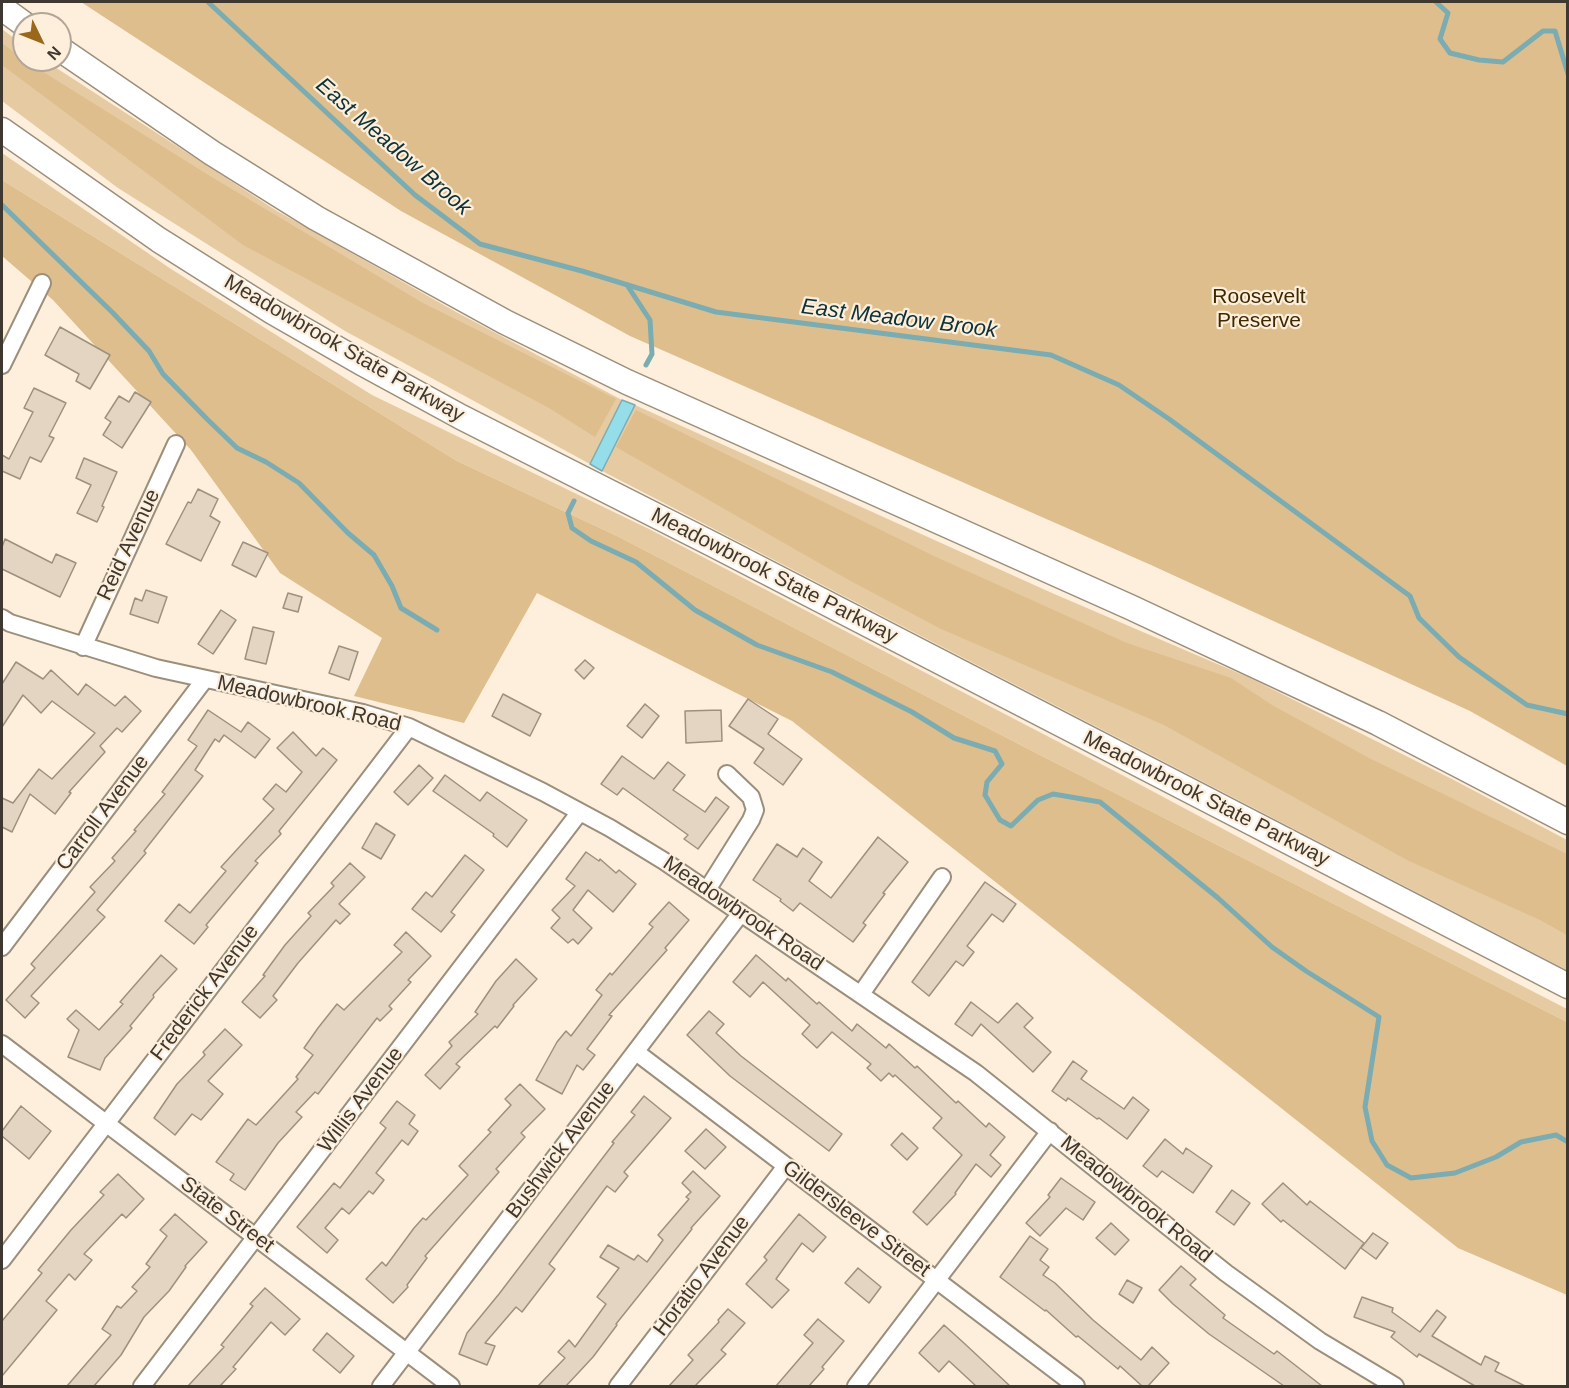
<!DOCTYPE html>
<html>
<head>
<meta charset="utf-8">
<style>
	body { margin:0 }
	#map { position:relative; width:1569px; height:1388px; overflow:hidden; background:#fdefdb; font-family:Helvetica,sans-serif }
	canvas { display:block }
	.frame { position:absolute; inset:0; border:3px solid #3e3830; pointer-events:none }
	.north { position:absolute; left:12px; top:12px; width:60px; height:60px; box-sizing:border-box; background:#fdefdb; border:2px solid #b1a697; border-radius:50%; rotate:133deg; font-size:16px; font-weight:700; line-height:24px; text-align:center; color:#3e3830 }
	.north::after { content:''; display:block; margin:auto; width:21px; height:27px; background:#99681b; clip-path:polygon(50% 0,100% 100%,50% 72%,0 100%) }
</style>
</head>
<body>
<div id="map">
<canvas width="1569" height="1388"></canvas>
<div class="frame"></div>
<div class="north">N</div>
</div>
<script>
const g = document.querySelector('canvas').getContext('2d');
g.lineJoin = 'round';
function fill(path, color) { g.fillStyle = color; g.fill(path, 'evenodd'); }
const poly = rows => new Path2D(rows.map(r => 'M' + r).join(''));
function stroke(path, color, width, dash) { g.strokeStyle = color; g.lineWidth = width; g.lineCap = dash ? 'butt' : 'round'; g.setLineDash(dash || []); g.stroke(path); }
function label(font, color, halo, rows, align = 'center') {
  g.font = font + ' Helvetica,sans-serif'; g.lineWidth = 4.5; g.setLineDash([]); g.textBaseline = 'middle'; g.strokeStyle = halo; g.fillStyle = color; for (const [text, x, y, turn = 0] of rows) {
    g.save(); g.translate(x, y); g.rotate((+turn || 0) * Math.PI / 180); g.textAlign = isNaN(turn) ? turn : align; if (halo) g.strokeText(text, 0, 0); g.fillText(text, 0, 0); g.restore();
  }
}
const green = poly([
	[2,29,24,46,24,60,44,60,277,211,458,313,622,400,590,464,345,331,118,188,2,101],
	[2,153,171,269,372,395,649,529,1124,776,1373,909,1567,1009,1567,1022,1036,753,617,536,457,461,2,180],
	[635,405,1052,593,1250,678,1452,779,1567,840,1567,970,602,471]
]);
const forest = poly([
	[81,2,1567,2,1567,766,1470,711,1151,565,630,336,401,211],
	[2,43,24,60,210,176,423,303,616,399,595,437,549,408,243,245,2,65],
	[2,180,457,461,617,536,1036,753,1567,1022,1567,1295,1458,1248,792,721,537,593,464,723,354,696,382,638,280,573,191,450,53,300,2,256],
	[636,410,936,557,1127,643,1231,678,1272,705,1369,758,1567,854,1567,935,1540,920,1407,860,1164,725,941,629,847,579,616,447]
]);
const water = poly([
	[622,400,635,405,602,471,590,464,622,400]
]);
const stream = poly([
	[208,2,415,195,480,244,582,271,716,312,1051,355,1119,385,1169,419,1410,596,1419,618,1459,657,1494,682,1527,705,1568,714],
	[1436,2,1448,13,1440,39,1450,53,1479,60,1503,62,1543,31,1555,31,1568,74],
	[2,205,113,313,149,351,163,374,207,419,237,448,266,462,299,483,348,533,374,555,392,586,401,608,437,630],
	[627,285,650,320,652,354,646,365],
	[574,501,568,513,572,528,591,541,636,562,695,610,757,645,832,672,912,712,954,738,995,751,1002,764,987,782,985,795,1000,820,1011,826,1038,800,1053,794,1100,802,1218,898,1272,947,1306,971,1379,1017,1365,1107,1372,1141,1387,1165,1411,1178,1455,1173,1496,1157,1521,1142,1556,1135,1568,1142]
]);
const building = poly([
	[60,327,110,355,90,389,76,381,79,374,45,355,60,327],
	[34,388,66,403,49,436,54,438,41,462,30,457,20,479,2,471,2,455,9,459,33,412,24,408,34,388],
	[135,392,151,402,122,448,103,435,111,422,105,418,119,396,129,402,135,392],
	[84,458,117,472,102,506,104,507,97,522,77,513,91,485,76,478,84,458],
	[198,489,218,499,210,516,220,522,201,561,166,544,188,502,191,503,198,489],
	[5,539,52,563,56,554,76,563,60,597,2,569,2,547,5,539],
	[243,542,268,553,256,577,232,565,243,542],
	[146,590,167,597,158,623,130,614,135,598,142,601,146,590],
	[288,593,302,597,298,612,283,608,288,593],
	[221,610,236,620,213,654,198,644,221,610],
	[253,627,274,632,266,664,245,659,253,627],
	[339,646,358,652,349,680,329,673,339,646],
	[585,660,594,668,584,679,575,670,585,660],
	[16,662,43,679,51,670,78,695,86,684,115,706,125,696,141,711,122,732,117,728,100,746,105,752,69,792,71,793,55,814,30,794,12,832,2,827,2,798,13,803,39,769,52,779,95,733,52,701,41,713,23,695,2,727,2,684,16,662],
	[503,694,541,714,530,736,492,716,503,694],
	[748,699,778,719,768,734,802,759,783,785,754,763,764,749,729,726,748,699],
	[645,704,659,716,642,738,627,726,645,704],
	[208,710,241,732,248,722,270,739,255,758,224,735,219,742,215,739,195,770,203,776,144,851,146,853,97,910,105,917,31,996,39,1003,25,1018,6,1000,35,968,31,964,95,892,90,887,115,861,112,858,136,831,134,830,165,794,162,792,197,746,188,740,208,710],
	[721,710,722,741,686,743,685,711,721,710],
	[293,732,316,756,323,748,337,760,279,831,281,834,255,861,258,863,206,925,208,927,194,944,165,921,179,904,190,913,226,871,221,867,274,809,263,799,276,784,286,792,302,772,277,748,293,732],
	[622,756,654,779,668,762,685,775,673,790,705,812,716,797,729,807,698,849,684,839,688,835,623,788,617,795,601,784,622,756],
	[419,765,433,778,408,805,394,792,419,765],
	[445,775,480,801,487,792,527,820,507,847,493,836,494,834,433,791,445,775],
	[376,823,395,835,381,859,362,848,376,823],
	[878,837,908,862,883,893,885,894,863,923,866,925,853,942,800,903,793,911,780,901,781,899,753,880,777,844,797,857,803,848,822,862,809,881,831,898,878,837],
	[586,852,599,861,600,859,616,873,619,870,636,884,613,912,588,890,573,910,592,928,578,944,573,939,568,943,551,928,560,918,552,910,575,886,566,879,586,852],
	[465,855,484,870,451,912,455,915,441,932,412,909,426,892,432,897,465,855],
	[350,863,365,877,339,904,350,914,340,924,336,920,298,963,273,996,277,1000,260,1018,242,1002,265,976,263,975,285,945,311,916,308,913,334,886,331,883,350,863],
	[985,882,1016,904,1003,922,992,914,967,946,974,952,963,966,956,961,929,996,912,982,985,882],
	[669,902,689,920,665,948,667,950,609,1015,612,1016,587,1049,595,1055,583,1070,577,1065,562,1094,536,1080,557,1042,566,1031,571,1036,602,995,596,990,610,973,612,975,653,927,649,924,669,902],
	[406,932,431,956,408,980,411,982,389,1006,392,1009,380,1021,377,1018,318,1094,315,1092,296,1112,302,1117,278,1143,245,1190,230,1180,234,1174,216,1162,248,1119,256,1125,298,1079,296,1077,313,1055,304,1048,318,1028,337,1004,344,1010,402,952,394,945,406,932],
	[161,955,177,969,153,995,154,997,130,1026,132,1028,105,1058,100,1070,68,1057,79,1030,67,1019,76,1010,99,1030,123,1004,120,1002,161,955],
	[756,955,786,981,788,978,817,1004,819,1002,852,1031,857,1024,886,1048,889,1044,915,1068,917,1066,956,1103,958,1101,986,1127,989,1123,1005,1137,990,1155,1001,1165,991,1177,976,1164,955,1193,956,1194,927,1225,913,1212,962,1155,933,1128,942,1118,895,1075,893,1077,889,1073,881,1081,867,1068,871,1064,832,1032,817,1048,802,1034,810,1025,763,982,750,997,733,982,756,955],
	[516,959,537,979,513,1005,514,1006,497,1028,495,1026,456,1064,460,1067,440,1089,425,1075,452,1046,449,1042,478,1014,475,1012,496,981,516,959],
	[971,1002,998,1023,1017,1003,1033,1018,1024,1027,1051,1052,1033,1072,981,1024,972,1036,955,1024,971,1002],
	[709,1011,724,1024,716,1033,741,1056,842,1134,829,1151,730,1076,687,1035,709,1011],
	[225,1029,242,1045,208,1081,223,1094,201,1120,192,1114,175,1135,154,1118,177,1084,205,1055,203,1052,225,1029],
	[1073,1061,1087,1071,1081,1079,1124,1109,1133,1097,1149,1110,1127,1139,1099,1118,1097,1119,1068,1098,1066,1101,1052,1091,1073,1061],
	[520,1084,545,1109,521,1133,525,1137,496,1169,499,1172,425,1256,427,1258,407,1285,408,1287,393,1303,366,1279,382,1262,386,1266,414,1228,423,1218,426,1220,468,1175,459,1166,491,1132,488,1130,511,1105,505,1099,520,1084],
	[644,1096,671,1118,624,1172,628,1176,615,1192,607,1186,549,1264,555,1269,522,1312,516,1307,485,1343,495,1346,487,1365,459,1354,467,1333,499,1294,614,1143,612,1142,635,1115,631,1112,644,1096],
	[397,1101,415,1115,409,1124,418,1131,408,1145,402,1140,376,1173,384,1180,373,1194,369,1191,349,1214,342,1208,325,1228,338,1240,327,1253,297,1227,334,1183,340,1188,386,1128,380,1123,397,1101],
	[21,1106,51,1131,29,1159,2,1136,2,1131,21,1106],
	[706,1129,726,1147,705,1169,685,1151,706,1129],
	[902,1133,918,1148,907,1160,891,1145,902,1133],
	[1165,1139,1183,1154,1186,1148,1212,1166,1193,1193,1162,1171,1157,1177,1143,1166,1165,1139],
	[693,1171,720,1196,691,1228,692,1229,616,1324,617,1325,593,1357,566,1386,538,1386,565,1358,558,1352,569,1340,575,1347,606,1304,597,1297,619,1268,600,1257,608,1245,634,1260,638,1255,647,1262,663,1240,658,1235,689,1199,686,1197,691,1192,682,1183,693,1171],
	[118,1174,144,1199,126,1218,122,1214,84,1254,92,1260,75,1280,69,1274,46,1301,57,1310,2,1376,2,1321,42,1273,38,1270,71,1230,104,1195,100,1192,118,1174],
	[1061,1178,1095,1202,1083,1220,1066,1208,1040,1236,1026,1223,1050,1197,1048,1195,1061,1178],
	[1283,1183,1307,1205,1310,1201,1364,1243,1345,1269,1283,1220,1281,1222,1262,1204,1283,1183],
	[1232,1190,1250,1203,1234,1225,1216,1212,1232,1190],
	[175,1214,207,1242,185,1266,186,1267,169,1291,144,1317,121,1355,94,1386,67,1386,111,1335,102,1329,117,1306,121,1308,137,1291,132,1287,150,1267,146,1264,167,1236,160,1230,175,1214],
	[799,1214,826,1237,813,1252,802,1243,776,1279,789,1290,772,1308,746,1284,767,1260,764,1257,799,1214],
	[1111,1223,1129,1240,1115,1255,1096,1238,1111,1223],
	[1373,1233,1388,1243,1376,1259,1361,1248,1373,1233],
	[1030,1236,1048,1249,1040,1260,1049,1267,1043,1275,1055,1283,1093,1320,1141,1360,1152,1347,1169,1363,1148,1386,1142,1386,1120,1366,1118,1369,1078,1336,1076,1337,1046,1310,1045,1311,1000,1277,1030,1236],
	[1181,1266,1196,1279,1190,1285,1225,1315,1223,1318,1274,1354,1277,1351,1322,1386,1284,1386,1209,1334,1173,1304,1159,1290,1181,1266],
	[858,1268,881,1287,869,1303,845,1283,858,1268],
	[1127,1280,1142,1288,1133,1303,1119,1294,1127,1280],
	[265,1288,300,1319,285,1335,271,1322,233,1367,236,1369,220,1386,188,1386,224,1347,221,1345,253,1306,250,1304,265,1288],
	[1362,1297,1393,1308,1392,1312,1420,1332,1437,1310,1446,1317,1432,1336,1481,1365,1485,1356,1499,1363,1495,1371,1525,1386,1475,1386,1419,1354,1417,1357,1391,1337,1395,1332,1354,1317,1362,1297],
	[728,1309,745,1323,721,1350,726,1354,695,1386,669,1386,693,1360,688,1355,719,1322,718,1320,728,1309],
	[818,1319,844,1341,822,1367,824,1369,809,1386,776,1386,813,1343,804,1335,818,1319],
	[944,1325,965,1344,1010,1386,976,1386,949,1361,939,1372,919,1353,944,1325],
	[327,1333,354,1356,340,1373,313,1350,327,1333]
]);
const minor = poly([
	[2,365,42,283],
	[2,618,10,623,156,668,363,713,409,727,543,792,610,828,664,861,976,1073,1226,1273,1320,1341,1395,1386],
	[83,647,176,444],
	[707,890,751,820,755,810,751,797,727,774],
	[2,947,205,679],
	[861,994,942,877],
	[2,1044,451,1386],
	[636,1052,1076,1386],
	[2,1260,409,727],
	[142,1386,579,813],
	[381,1386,741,913],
	[618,1386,786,1166],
	[856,1386,1050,1131]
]);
const highway = poly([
	[2,8,24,24],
	[60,49,212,153,316,218,505,322,627,382,1130,607,1378,723,1568,822],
	[2,130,159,240,273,312,362,363,461,417,714,545,1568,986]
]);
const parkNames = [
	["Roosevelt",1259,297],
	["Preserve",1259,321]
];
const streetNames = [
	["Meadowbrook State Parkway",344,349,30],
	["Reid Avenue",129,545,-65],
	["Meadowbrook State Parkway",774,576,27],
	["Meadowbrook Road",309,704,13],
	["Meadowbrook State Parkway",1206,799,27],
	["Carroll Avenue",103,813,-53],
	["Meadowbrook Road",743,914,34],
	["Frederick Avenue",205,993,-53],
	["Willis Avenue",361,1100,-53],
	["Bushwick Avenue",561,1150,-53],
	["Meadowbrook Road",1136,1200,39],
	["State Street",227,1215,37],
	["Gildersleeve Street",856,1219,37],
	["Horatio Avenue",702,1276,-53]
];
const waterNames = [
	["East Meadow Brook",393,147,41],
	["East Meadow Brook",899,319,7]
];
fill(green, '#e6caa2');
fill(forest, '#dfbe8d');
fill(water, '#94dde9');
stroke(water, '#7aacb2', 1.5);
stroke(stream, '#7aacb2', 5);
fill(building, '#e3d5c1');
stroke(building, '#9d907d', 1.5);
stroke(minor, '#9b8f7c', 20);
stroke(highway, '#9b8f7c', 27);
stroke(minor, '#fff', 16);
stroke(highway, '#fff', 24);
label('21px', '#3f2900', '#fdefdb', parkNames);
label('21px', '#3e3830', '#fdefdb', streetNames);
label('italic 22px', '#0d3238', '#fdefdb', waterNames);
</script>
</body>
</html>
